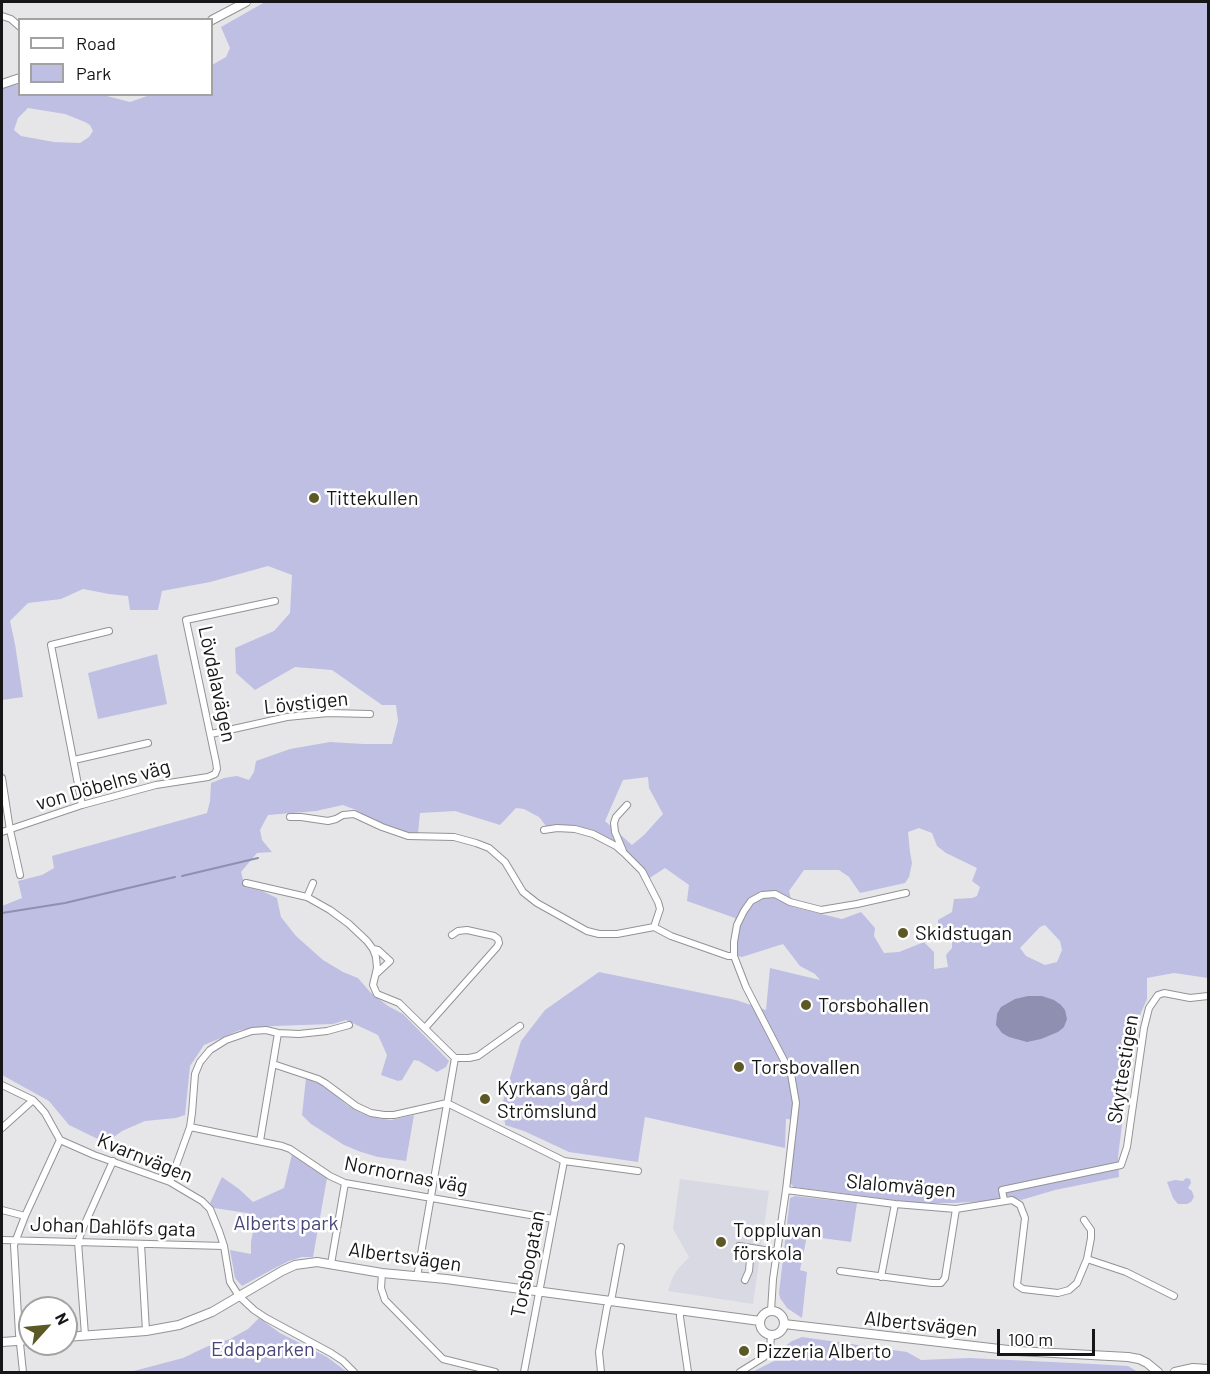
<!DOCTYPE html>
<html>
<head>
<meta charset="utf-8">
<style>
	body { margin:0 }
	#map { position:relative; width:1210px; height:1374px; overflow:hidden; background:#e6e6e9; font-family:Barlow,sans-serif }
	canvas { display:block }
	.frame { position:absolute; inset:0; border:3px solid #161617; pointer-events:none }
	.legend { position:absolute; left:18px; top:18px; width:195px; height:78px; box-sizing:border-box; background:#fff; border:2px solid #a2a2a2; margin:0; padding:8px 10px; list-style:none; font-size:18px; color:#161617 }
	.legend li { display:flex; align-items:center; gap:12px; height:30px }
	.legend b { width:30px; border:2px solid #a2a2a2 }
	.north { position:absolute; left:18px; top:1296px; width:60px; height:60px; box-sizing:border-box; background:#fff; border:2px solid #a2a2a2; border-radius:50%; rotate:63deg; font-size:16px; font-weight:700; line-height:24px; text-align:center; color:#161617 }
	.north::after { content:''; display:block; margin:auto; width:21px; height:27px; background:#5d5926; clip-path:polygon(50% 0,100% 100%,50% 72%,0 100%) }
	.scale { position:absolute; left:997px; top:1329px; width:98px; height:27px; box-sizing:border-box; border:3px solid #161617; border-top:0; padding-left:8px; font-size:18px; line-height:21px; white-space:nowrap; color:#161617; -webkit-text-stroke:4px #fff; paint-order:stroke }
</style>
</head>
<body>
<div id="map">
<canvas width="1210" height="1374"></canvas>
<div class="frame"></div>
<ul class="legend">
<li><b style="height:8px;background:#fff"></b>Road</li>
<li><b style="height:16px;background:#bebfe3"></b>Park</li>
</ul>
<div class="north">N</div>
<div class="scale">100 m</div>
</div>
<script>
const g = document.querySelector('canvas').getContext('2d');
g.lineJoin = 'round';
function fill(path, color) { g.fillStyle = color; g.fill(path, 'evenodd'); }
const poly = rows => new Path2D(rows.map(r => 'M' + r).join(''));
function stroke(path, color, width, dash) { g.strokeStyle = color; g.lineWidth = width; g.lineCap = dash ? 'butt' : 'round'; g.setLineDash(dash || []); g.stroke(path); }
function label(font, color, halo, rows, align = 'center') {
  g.font = font + ' Barlow,sans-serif'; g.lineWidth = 5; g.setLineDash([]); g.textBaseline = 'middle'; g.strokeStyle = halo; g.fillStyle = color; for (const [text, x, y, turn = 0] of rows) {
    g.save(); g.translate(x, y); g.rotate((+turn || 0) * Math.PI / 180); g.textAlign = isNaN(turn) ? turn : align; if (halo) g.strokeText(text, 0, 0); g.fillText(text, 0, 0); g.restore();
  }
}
const built = poly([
	[680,1179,769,1191,753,1304,668,1291,672,1279,677,1270,689,1257,673,1229]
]);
const green = poly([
	[265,2,1208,2,1208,978,1174,973,1147,978,1147,999,1140,1015,1129,1068,1118,1157,1119,1177,1055,1190,1021,1200,1010,1196,991,1201,952,1203,916,1203,794,1187,790,1183,797,1120,786,1119,785,1148,645,1117,638,1162,569,1152,524,1131,505,1125,505,1122,498,1118,521,1041,545,1010,599,972,736,1000,766,1010,770,968,820,980,815,974,800,966,783,944,742,957,730,954,735,918,687,901,689,885,665,868,648,879,639,864,627,852,592,830,570,825,546,826,539,817,524,809,516,808,500,825,455,811,420,813,418,834,406,833,383,827,356,810,343,805,316,811,268,815,260,830,262,840,272,852,257,853,241,872,245,887,262,891,277,898,281,917,296,936,323,960,343,972,358,978,370,992,388,1006,403,1014,449,1061,446,1067,437,1072,419,1061,414,1060,402,1080,398,1081,381,1075,387,1055,378,1035,346,1020,333,1024,273,1026,240,1030,204,1045,190,1066,185,1115,176,1118,145,1121,122,1131,106,1143,69,1125,49,1101,2,1075,2,1046,3,1044,2,1032,2,906,22,898,18,881,42,875,54,868,52,856,207,813,210,801,211,783,224,778,237,776,249,780,254,772,256,761,290,749,330,742,364,744,392,744,398,721,396,705,382,705,332,670,295,667,255,690,236,673,235,648,274,631,290,613,292,575,268,566,210,582,162,591,158,610,130,610,128,596,109,594,83,589,61,599,28,603,10,621,15,644,23,697,2,700,2,88,19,84,20,94,103,95,130,102,150,95,212,94,212,65,226,57,230,48,221,27],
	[28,108,65,114,85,122,90,125,93,131,89,137,80,143,54,142,21,136,14,130,18,118],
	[648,777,649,788,663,814,644,835,632,845,605,821,623,780],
	[919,828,932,833,937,846,946,853,977,868,972,881,980,887,977,896,972,898,954,899,952,912,938,920,938,923,940,932,952,938,952,948,946,955,948,967,934,969,934,952,924,942,899,952,884,953,874,936,875,928,861,912,842,919,793,907,789,891,804,870,839,870,849,877,860,893,905,883,909,877,912,863,910,852,908,832],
	[1045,925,1060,941,1062,950,1057,962,1045,965,1026,956,1020,948,1040,927],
	[157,654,167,704,98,719,88,673],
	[306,1078,320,1084,332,1092,347,1105,361,1113,377,1118,391,1120,414,1115,406,1161,378,1157,361,1152,344,1145,311,1124,302,1115],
	[292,1154,310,1167,327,1178,313,1257,302,1257,289,1261,273,1269,242,1286,235,1278,230,1250,251,1254,251,1242,254,1226,252,1219,247,1213,214,1208,210,1203,222,1177,239,1189,253,1202,284,1188],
	[1186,1178,1190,1179,1191,1183,1188,1188,1192,1191,1194,1197,1191,1202,1187,1204,1178,1204,1173,1198,1167,1182,1175,1180,1183,1181],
	[795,1196,857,1203,851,1242,807,1236,800,1270,807,1272,802,1318,787,1308,780,1298,779,1293,790,1198],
	[259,1318,280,1333,327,1357,347,1372,114,1372,130,1372,183,1358,206,1347,230,1339,248,1329],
	[802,1337,907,1352,921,1360,969,1358,1093,1364,1128,1366,1138,1372,752,1372,774,1361,780,1350,792,1341]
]);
const water = poly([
	[1028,996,1042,996,1054,1000,1061,1005,1065,1010,1067,1019,1064,1027,1058,1032,1041,1039,1027,1042,1009,1037,1002,1033,996,1025,997,1014,1001,1007,1015,999]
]);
const stream = poly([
	[182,876,258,858],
	[2,913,65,903,175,877]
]);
const minor = poly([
	[2,16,11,19,20,27],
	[211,734,287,717,328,713,370,714],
	[74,760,148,743],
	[2,778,10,830,20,875],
	[82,805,51,645,109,631],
	[290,817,301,817,328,821,336,819,343,815,354,814,382,827,408,836,454,837,476,843,489,848,505,862,523,892,537,903,587,931,599,934,617,934,654,927,671,936,728,956,734,956],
	[544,830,557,828,575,829,593,834,616,846,624,853,642,871,658,902,660,909,654,927],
	[2,832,82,805,156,785,208,777,215,774,217,769,216,762,186,620,275,601],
	[623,851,615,832,614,823,616,817,627,805],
	[246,883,307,897,330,910,349,924,367,941,373,949,376,957,377,968,373,985,377,994,399,1003,455,1058,469,1058,478,1056,520,1026],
	[307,897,313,883],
	[373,949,378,950,390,961,376,974],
	[425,1028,497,947,499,943,498,939,494,936,467,930,458,931,452,935],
	[273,1064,318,1079,325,1083,356,1106,371,1113,384,1115,394,1115,447,1103,564,1161,638,1171],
	[2,1085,33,1100,38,1105,45,1113,60,1140,94,1155,170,1182,202,1201,210,1209,219,1231,224,1246,230,1282,239,1296,254,1310,266,1318,331,1353,343,1361,354,1372],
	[190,1127,282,1146,290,1149,330,1176,345,1183,553,1219],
	[2,1128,33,1100],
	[260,1141,278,1033],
	[170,1182,190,1127,192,1113,195,1074,200,1062,210,1050,226,1040,252,1031,266,1030,278,1033,299,1034,327,1031,349,1025],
	[786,1190,895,1204,956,1209,1012,1200,1020,1205,1025,1218,1017,1285,1023,1289,1058,1293,1069,1290,1077,1283,1087,1259,1091,1238,1091,1230,1084,1220],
	[1004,1200,1002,1190,1121,1165,1127,1147,1144,1028,1149,1008,1158,995,1164,993,1190,998,1208,996],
	[2,1210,25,1216],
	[2,1240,224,1246],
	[141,1244,146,1331],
	[739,1246,777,1252],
	[1087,1259,1126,1272,1174,1296],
	[331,1264,345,1183],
	[840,1271,932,1283,941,1283,945,1278,956,1209],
	[382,1273,381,1288,385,1300,443,1359,495,1372],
	[417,1277,455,1058],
	[881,1277,895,1204],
	[745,1280,749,1271,751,1248],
	[680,1310,680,1317,688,1372],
	[771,1311,773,1279,786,1190,796,1103,791,1074,746,987,734,956,734,942,737,925,744,911,751,901,762,895,775,894,790,902,821,910,857,904,906,893],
	[85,1335,78,1242,83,1228,113,1161],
	[23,1372,19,1334,14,1245,25,1216,60,1140],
	[524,1372,564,1161],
	[601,1372,599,1352,607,1307,612,1296,621,1247],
	[740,1372,764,1357,768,1353,770,1348,771,1336]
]);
const tertiary = poly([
	[212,20,246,2],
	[2,84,20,78],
	'760 1323a12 12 0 1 1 24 0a12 12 0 1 1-24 0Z',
	[784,1324,1017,1351,1128,1357,1139,1359,1147,1363,1158,1372],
	[66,1337,146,1331,179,1325,212,1312,282,1271,295,1265,317,1262,382,1273,446,1279,760,1321],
	[2,1342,30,1340],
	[1175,1372,1193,1368,1208,1369]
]);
const markers = [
	[314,498,6,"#5d5926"],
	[903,933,6,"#5d5926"],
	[806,1005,6,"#5d5926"],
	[739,1067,6,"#5d5926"],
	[485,1099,6,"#5d5926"],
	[721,1242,6,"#5d5926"],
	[744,1351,6,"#5d5926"]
];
const poiNames = [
	["Tittekullen",326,498],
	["Skidstugan",915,933],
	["Torsbohallen",818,1005],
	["Torsbovallen",751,1067],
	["Kyrkans gård",497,1088],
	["Strömslund",497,1111],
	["Toppluvan",733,1230],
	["förskola",733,1253],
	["Pizzeria Alberto",756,1351]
];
const streetNames = [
	["Lövdalavägen",217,684,78],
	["Lövstigen",306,703,-6],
	["von Döbelns väg",103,785,-16],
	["Skyttestigen",1123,1069,-81],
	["Kvarnvägen",145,1158,22],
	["Nornornas väg",406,1175,11],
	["Slalomvägen",901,1186,5],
	["Johan Dahlöfs gata",113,1227,2],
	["Albertsvägen",405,1257,8],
	["Torsbogatan",528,1264,-79],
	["Albertsvägen",921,1324,6]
];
const parkNames = [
	["Alberts park",286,1223],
	["Eddaparken",263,1349]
];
fill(built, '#d8d9e3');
fill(green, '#bebfe3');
fill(water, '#8f8fb2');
stroke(stream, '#8f8fb2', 2);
stroke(minor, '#939396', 8);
stroke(tertiary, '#939396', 10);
stroke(minor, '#fff', 6);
stroke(tertiary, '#fff', 8);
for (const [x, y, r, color] of markers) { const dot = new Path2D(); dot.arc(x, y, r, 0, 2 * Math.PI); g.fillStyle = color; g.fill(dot); stroke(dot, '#fff', 2); }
label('20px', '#161617', '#fff', poiNames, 'left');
label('20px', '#161617', '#fff', streetNames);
label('20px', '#484678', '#fff', parkNames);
</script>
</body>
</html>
